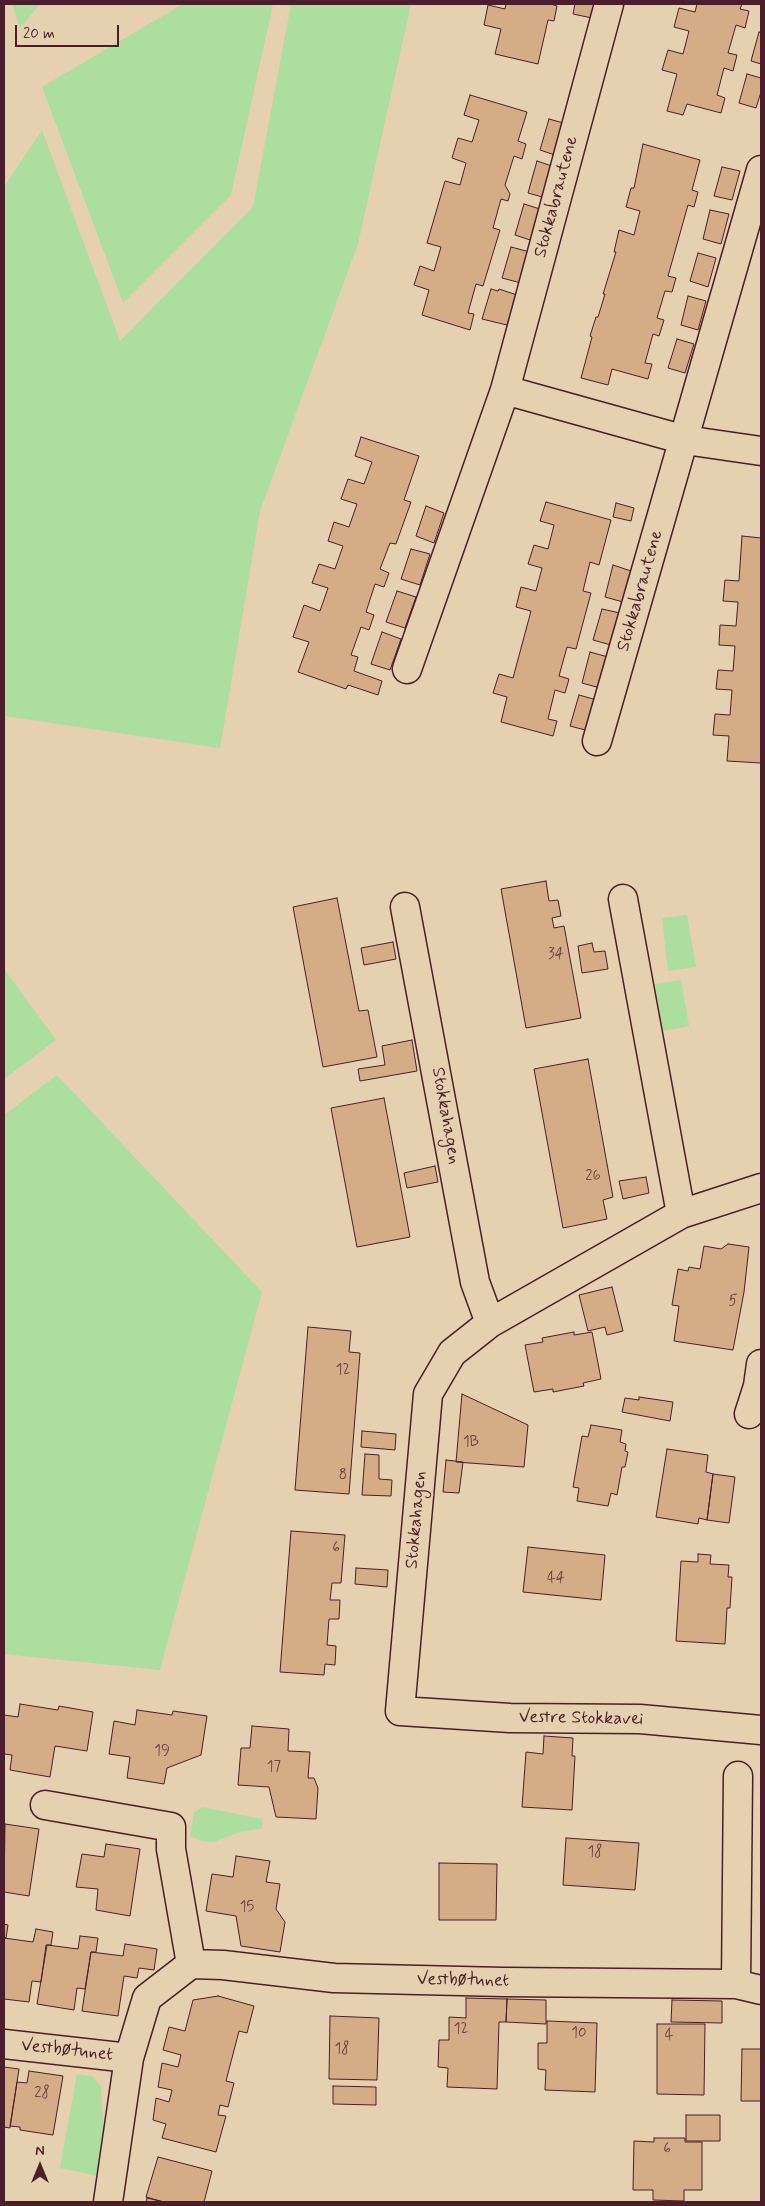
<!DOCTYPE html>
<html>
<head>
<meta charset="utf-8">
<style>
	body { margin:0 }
	#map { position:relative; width:765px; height:2206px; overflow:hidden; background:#e5d0af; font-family:Mynerve,sans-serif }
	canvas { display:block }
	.frame { position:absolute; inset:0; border:5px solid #4a1f2b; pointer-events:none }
	.north { position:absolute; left:15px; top:2141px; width:50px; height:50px; -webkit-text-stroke:4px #e5d0af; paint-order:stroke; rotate:0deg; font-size:14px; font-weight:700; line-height:20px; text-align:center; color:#4a1f2b }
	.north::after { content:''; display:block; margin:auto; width:18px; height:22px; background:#4a1f2b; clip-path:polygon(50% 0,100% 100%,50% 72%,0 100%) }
	.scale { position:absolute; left:15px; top:25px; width:104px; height:22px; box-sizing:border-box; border:2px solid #4a1f2b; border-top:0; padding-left:6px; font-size:15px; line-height:18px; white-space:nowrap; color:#4a1f2b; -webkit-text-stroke:4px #e5d0af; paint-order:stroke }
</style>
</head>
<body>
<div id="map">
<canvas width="765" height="2206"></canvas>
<div class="frame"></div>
<div class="north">N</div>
<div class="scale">20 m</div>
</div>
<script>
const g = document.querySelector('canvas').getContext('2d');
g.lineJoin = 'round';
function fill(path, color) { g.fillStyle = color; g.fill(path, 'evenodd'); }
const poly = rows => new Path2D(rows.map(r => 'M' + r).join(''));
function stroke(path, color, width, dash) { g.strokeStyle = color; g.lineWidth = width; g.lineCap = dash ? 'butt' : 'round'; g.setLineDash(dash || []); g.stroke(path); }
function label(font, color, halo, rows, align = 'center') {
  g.font = font + ' Mynerve,sans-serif'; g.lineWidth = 4; g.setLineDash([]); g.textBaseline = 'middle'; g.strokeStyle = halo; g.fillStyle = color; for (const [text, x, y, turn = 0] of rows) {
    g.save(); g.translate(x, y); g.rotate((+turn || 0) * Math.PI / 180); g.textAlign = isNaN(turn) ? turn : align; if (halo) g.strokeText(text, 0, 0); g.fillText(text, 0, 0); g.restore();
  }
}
const green = poly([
	[12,4,40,4,20,28],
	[183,4,273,4,231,195,123,303,42,87],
	[291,4,411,4,358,244,260,511,220,748,4,716,4,187,42,130,120,341,253,207],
	[687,915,696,967,668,971,662,918],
	[4,969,56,1040,4,1079],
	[681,980,689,1026,663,1031,655,984],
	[57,1075,262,1292,160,1670,4,1654,4,1115],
	[202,1807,262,1819,262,1828,240,1832,214,1842,202,1841,190,1836,194,1813],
	[77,2074,92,2076,101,2086,104,2137,98,2176,60,2168]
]);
const building = poly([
	[506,4,551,4,557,6,554,21,548,20,538,64,495,54,501,29,484,25,488,5,505,9,506,4],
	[575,4,595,4,592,18,573,14,575,4],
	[697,4,742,4,740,9,749,11,745,28,736,25,728,53,737,55,733,71,724,68,717,95,725,98,721,113,687,104,683,115,667,111,677,74,662,70,668,50,683,54,689,31,674,27,679,8,695,12,697,4],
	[759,32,761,33,761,64,751,61,759,32],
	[747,74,761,78,761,92,756,108,739,103,747,74],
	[470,95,527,112,518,141,526,144,522,159,514,156,505,185,510,194,508,201,501,199,493,228,500,230,483,286,476,284,468,313,474,314,470,330,422,315,429,290,414,285,420,266,434,271,441,247,427,243,445,181,460,185,466,163,452,158,458,138,472,142,479,120,464,115,470,95],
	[549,119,567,124,558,156,540,150,549,119],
	[643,144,700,160,692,190,698,192,694,207,688,205,668,276,676,278,672,292,665,291,657,318,664,320,659,336,653,334,645,363,652,364,648,379,612,369,608,385,581,378,592,337,590,336,596,317,598,317,605,294,603,294,616,252,614,252,619,230,634,235,640,211,626,207,631,188,634,188,643,144],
	[537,161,555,167,546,198,528,193,537,161],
	[722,167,740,171,732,200,714,196,722,167],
	[524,204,543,210,533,241,515,235,524,204],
	[710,210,729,214,721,244,703,239,710,210],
	[511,247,530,252,521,283,502,278,511,247],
	[698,253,716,258,708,287,690,281,698,253],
	[491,289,498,291,499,289,517,295,507,325,482,319,491,289],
	[688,296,706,301,698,330,681,325,688,296],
	[677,339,694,344,685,373,668,368,677,339],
	[361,437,419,456,404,500,411,502,396,544,390,543,380,569,389,573,384,587,375,584,366,612,374,615,369,630,361,627,351,655,358,657,354,671,382,681,378,695,348,685,346,689,298,672,309,642,293,637,304,605,320,611,328,588,312,583,319,564,335,569,343,546,328,541,334,522,349,527,357,504,341,499,348,479,364,484,372,462,355,456,361,437],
	[546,502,611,520,599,565,590,562,583,591,591,593,576,649,567,647,559,676,569,679,565,693,555,690,548,719,557,721,553,736,501,722,507,697,493,693,499,674,513,678,531,611,516,607,521,587,536,591,542,568,528,564,534,545,548,549,554,525,540,521,546,502],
	[616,503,634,508,631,521,613,517,616,503],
	[426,506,444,513,434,543,416,536,426,506],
	[742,536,761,538,761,763,727,761,729,736,713,735,715,714,730,715,732,690,716,689,718,670,733,671,735,646,719,645,720,625,736,626,738,602,723,601,725,580,739,581,742,536],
	[411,549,430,554,420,585,401,579,411,549],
	[613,565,631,571,623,602,605,597,613,565],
	[397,591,416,597,405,628,386,622,397,591],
	[602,609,620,613,611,645,593,640,602,609],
	[382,632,401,639,390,670,371,664,382,632],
	[590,652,608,657,600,688,582,683,590,652],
	[579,695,597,700,589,731,570,726,579,695],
	[546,881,549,901,558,900,561,916,552,918,554,928,564,926,581,1018,526,1028,501,889,546,881],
	[337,898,359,1011,368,1010,377,1057,323,1067,293,907,337,898],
	[393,942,396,959,364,965,361,948,393,942],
	[592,943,594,952,605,951,608,969,582,973,578,946,592,943],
	[412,1040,417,1071,360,1081,358,1069,385,1065,382,1046,412,1040],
	[588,1059,613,1197,603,1200,607,1219,563,1228,534,1069,588,1059],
	[384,1098,410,1237,357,1247,331,1108,384,1098],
	[435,1166,438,1182,407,1188,404,1173,435,1166],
	[646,1177,649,1193,623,1199,619,1181,646,1177],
	[728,1244,749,1247,744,1292,733,1350,674,1341,679,1306,672,1305,678,1269,688,1271,689,1267,700,1269,704,1246,721,1249,728,1244],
	[612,1287,623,1331,607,1335,605,1327,588,1331,579,1295,612,1287],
	[308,1327,351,1331,349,1352,360,1353,349,1494,295,1490,308,1327],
	[574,1332,574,1335,592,1332,601,1379,583,1383,584,1386,553,1392,553,1389,534,1392,525,1345,543,1342,542,1338,574,1332],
	[462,1394,528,1425,524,1467,456,1462,462,1394],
	[639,1397,673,1402,670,1421,622,1412,625,1398,639,1400,639,1397],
	[591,1425,622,1430,620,1442,626,1444,625,1451,628,1452,625,1467,622,1467,617,1495,611,1493,608,1506,577,1501,579,1488,573,1487,582,1436,588,1437,591,1425],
	[362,1431,396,1434,395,1450,361,1447,362,1431],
	[667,1449,708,1455,706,1472,713,1474,707,1520,699,1518,698,1524,656,1517,667,1449],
	[365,1454,379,1455,379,1479,392,1480,391,1496,362,1495,365,1454],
	[446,1460,463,1462,459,1493,443,1492,446,1460],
	[713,1474,735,1477,729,1523,707,1520,713,1474],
	[291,1531,345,1535,341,1583,332,1583,330,1600,340,1600,339,1619,329,1619,327,1645,336,1646,335,1665,325,1664,324,1675,280,1672,291,1531],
	[528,1547,605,1555,601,1600,523,1592,528,1547],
	[698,1554,711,1555,710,1564,729,1565,728,1577,732,1577,730,1608,727,1608,725,1644,676,1641,681,1561,698,1562,698,1554],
	[356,1568,388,1570,387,1587,355,1584,356,1568],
	[20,1704,58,1710,59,1706,93,1712,87,1751,55,1746,50,1777,10,1770,12,1755,4,1754,4,1715,18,1717,20,1704],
	[137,1710,172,1715,173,1711,207,1716,201,1755,167,1768,164,1784,127,1778,130,1757,109,1754,114,1721,135,1725,137,1710],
	[252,1726,289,1729,288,1751,310,1752,308,1778,314,1778,318,1788,316,1819,276,1817,269,1787,238,1785,241,1748,250,1748,252,1726],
	[544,1736,573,1738,572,1756,575,1756,572,1810,522,1807,526,1752,543,1754,544,1736],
	[5,1824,39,1829,29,1896,4,1892,5,1824],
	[566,1838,639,1843,635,1890,563,1885,566,1838],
	[106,1844,140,1849,130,1916,96,1910,98,1889,76,1887,82,1854,104,1857,106,1844],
	[236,1856,270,1861,266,1882,280,1884,276,1909,285,1922,280,1952,241,1946,236,1916,206,1911,212,1874,233,1877,236,1856],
	[439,1863,497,1864,496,1920,439,1920,439,1863],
	[4,1924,8,1925,6,1938,4,1938,4,1924],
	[36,1929,53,1932,51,1945,46,1945,41,1982,32,1981,29,2002,4,1999,4,1938,33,1942,36,1929],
	[80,1936,98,1938,96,1952,91,1952,85,1989,77,1988,74,2010,37,2004,47,1945,78,1949,80,1936],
	[125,1944,157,1949,154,1970,139,1968,137,1978,124,1976,118,2016,82,2011,91,1952,123,1956,125,1944],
	[218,1996,254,2006,247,2033,239,2031,226,2081,234,2083,228,2107,220,2105,218,2115,226,2116,216,2152,162,2138,166,2124,153,2120,156,2098,169,2102,172,2090,158,2087,162,2063,178,2067,181,2055,163,2050,169,2027,185,2031,193,2000,218,1996],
	[466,1998,507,1999,506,2022,499,2022,497,2089,447,2087,448,2068,438,2067,439,2040,449,2040,449,2017,466,2018,466,1998],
	[507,1999,546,2000,546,2024,506,2022,507,1999],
	[672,2000,722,2001,722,2023,671,2022,672,2000],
	[330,2016,379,2018,377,2080,329,2079,330,2016],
	[547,2021,597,2023,595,2092,545,2090,546,2070,538,2069,538,2043,547,2043,547,2021],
	[657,2024,705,2024,704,2095,657,2094,657,2024],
	[742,2049,761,2049,761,2101,741,2101,742,2049],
	[4,2067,19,2069,10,2128,4,2127,4,2067],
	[29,2071,63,2076,53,2135,20,2130,20,2127,10,2126,17,2082,27,2083,29,2071],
	[333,2086,376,2087,376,2105,333,2104,333,2086],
	[686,2115,720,2115,720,2141,686,2141,686,2115],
	[654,2138,685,2138,685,2142,702,2142,702,2190,684,2190,684,2201,653,2200,653,2190,633,2190,634,2141,654,2142,654,2138],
	[158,2157,212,2171,204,2202,164,2202,146,2197,158,2157],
	[147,2198,164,2202,146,2202,147,2198]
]);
const street = poly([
	[505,390,685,440,761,451],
	[407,669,505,390,609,4],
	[597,741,761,170],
	[623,899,681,1214],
	[405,907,475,1282,490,1323],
	[761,1188,681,1214,490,1323,452,1353,428,1394,400,1711,510,1718,640,1719,761,1730],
	[749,1414,758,1386,761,1364],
	[45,1805,171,1827,171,1849,191,1964],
	[736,1984,738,1776],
	[4,2044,129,2058],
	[108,2202,129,2058,147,1998,191,1964,223,1965,334,1978,503,1982,736,1984,761,1990]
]);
const numberNames = [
	["34",556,955],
	["26",593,1177],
	["5",733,1302],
	["12",343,1371],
	["1B",471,1443],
	["8",343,1476],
	["6",336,1549],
	["44",556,1579],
	["19",162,1752],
	["17",274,1768],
	["18",595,1853],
	["15",247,1908],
	["12",461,2030],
	["10",579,2034],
	["4",669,2036],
	["18",342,2050],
	["28",42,2094],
	["6",667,2150]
];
const streetNames = [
	["Stokkabrautene",557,197,-75],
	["Stokkabrautene",641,591,-74],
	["Stokkahagen",445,1116,80],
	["Stokkahagen",417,1520,-85],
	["Vestre Stokkavei",581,1719,1],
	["Vestbøtunet",463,1981,1],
	["Vestbøtunet",67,2051,6]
];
fill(green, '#acde9f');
fill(building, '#d4ad86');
stroke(building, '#4a1f2b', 1);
stroke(street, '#4a1f2b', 31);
stroke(street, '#e5d0af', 28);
label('15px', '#6c4242', null, numberNames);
label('18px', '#4a1f2b', '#e5d0af', streetNames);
</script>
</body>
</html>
